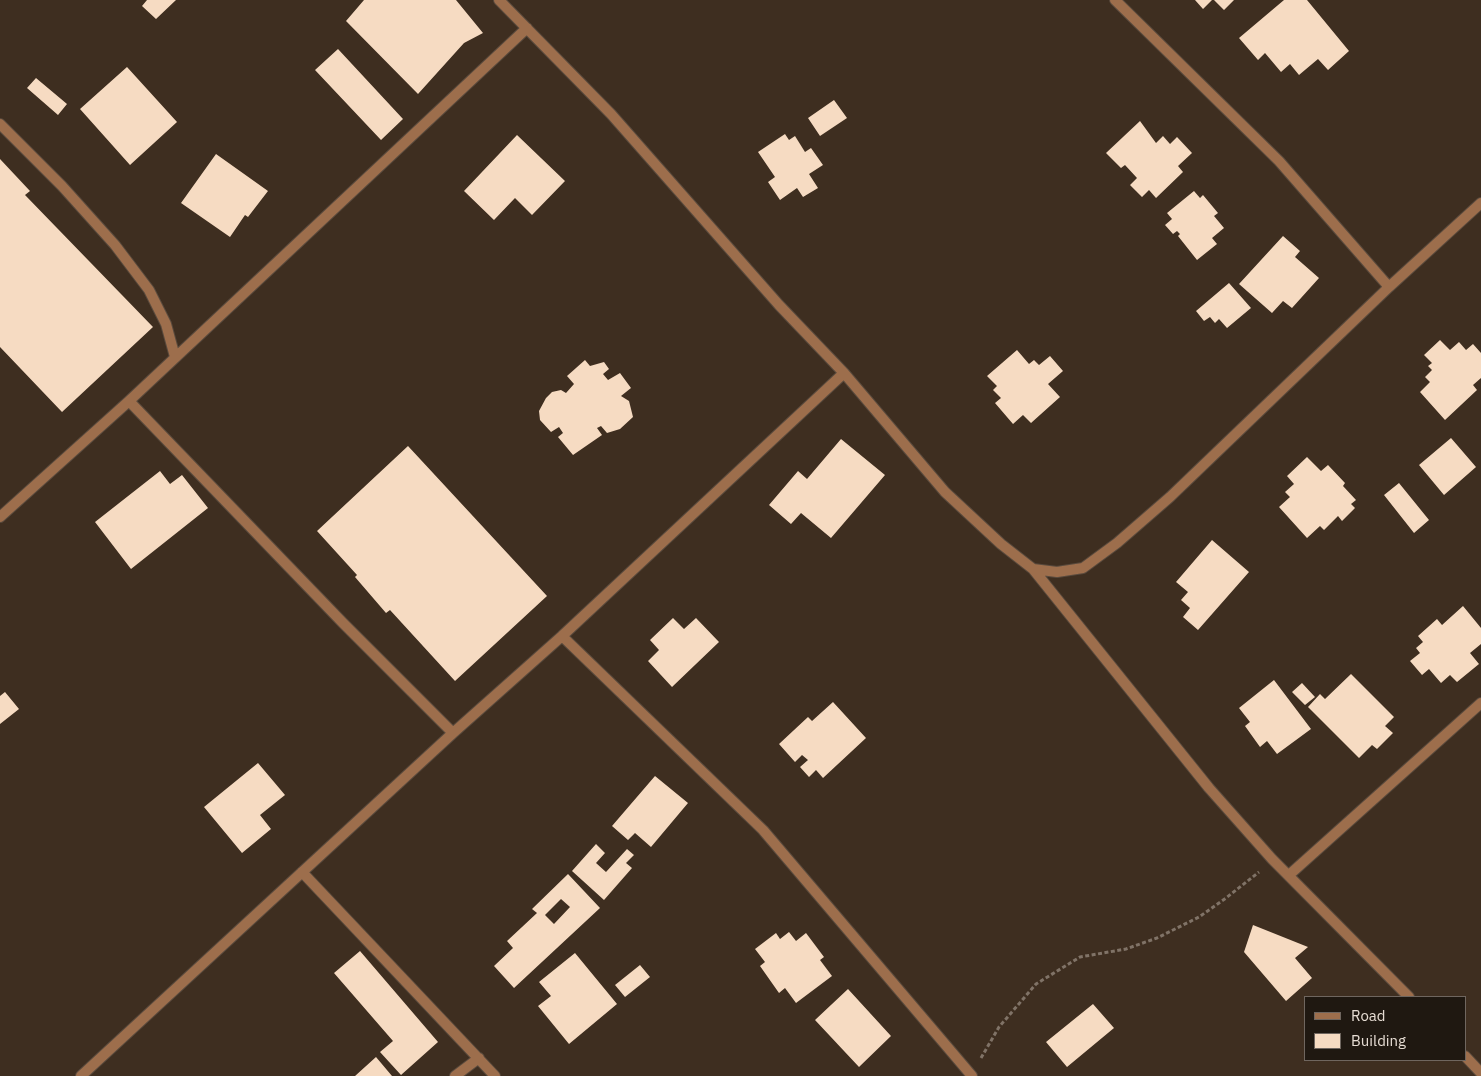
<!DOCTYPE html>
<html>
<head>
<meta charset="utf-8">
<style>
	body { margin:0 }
	#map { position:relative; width:1481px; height:1076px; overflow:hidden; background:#3e2e20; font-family:"IBM Plex Sans",sans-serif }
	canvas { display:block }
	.legend { position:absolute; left:1304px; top:996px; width:162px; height:65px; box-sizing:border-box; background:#1f1811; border:1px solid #6f665f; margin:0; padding:6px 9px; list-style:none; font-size:15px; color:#e6dcd3 }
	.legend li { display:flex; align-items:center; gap:10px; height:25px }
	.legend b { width:25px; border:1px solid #6f665f }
</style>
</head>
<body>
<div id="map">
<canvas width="1481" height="1076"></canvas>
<ul class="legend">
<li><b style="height:6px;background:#9d6e4c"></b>Road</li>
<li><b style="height:14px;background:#f6dbc2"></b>Building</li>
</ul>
</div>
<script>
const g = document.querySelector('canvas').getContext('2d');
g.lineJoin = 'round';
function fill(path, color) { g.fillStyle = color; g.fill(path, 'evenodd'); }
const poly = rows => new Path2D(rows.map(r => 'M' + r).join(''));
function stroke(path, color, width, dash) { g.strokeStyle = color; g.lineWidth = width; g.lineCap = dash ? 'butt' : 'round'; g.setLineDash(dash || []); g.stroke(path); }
const building = poly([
	[147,0,176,0,156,19,142,6],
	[364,0,456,0,483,33,464,43,418,94,346,21],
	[1195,0,1212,0,1203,9],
	[1214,0,1234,0,1224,10],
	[1284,0,1307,0,1349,51,1328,70,1318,59,1299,75,1290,64,1281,72,1265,53,1258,60,1239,38],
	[338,49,403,119,381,140,315,70],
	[127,67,177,122,130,165,80,109],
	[36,78,67,104,58,115,27,88],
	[834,100,847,118,820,136,808,118],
	[1140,121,1156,143,1163,136,1170,144,1177,137,1192,153,1178,166,1183,172,1156,198,1149,190,1142,197,1130,185,1137,178,1125,165,1121,168,1106,153],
	[785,134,789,140,795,136,805,152,811,148,823,165,809,174,818,188,803,197,797,188,780,200,768,182,775,177,758,152],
	[517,135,565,181,532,215,515,198,494,220,464,191],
	[216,154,268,191,248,217,245,215,230,237,181,203],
	[0,159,30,191,25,195,153,327,62,412,0,347],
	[1194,191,1200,198,1203,195,1218,213,1214,216,1224,228,1212,238,1217,244,1197,260,1178,236,1180,234,1177,231,1173,234,1165,225,1172,219,1167,213],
	[1283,236,1300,251,1295,257,1319,278,1292,308,1283,301,1272,313,1239,284],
	[1229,283,1251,308,1227,328,1219,319,1215,323,1210,317,1204,321,1196,311],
	[1440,340,1450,350,1459,342,1466,350,1473,344,1481,353,1481,378,1473,385,1477,390,1445,420,1420,392,1430,382,1425,377,1432,370,1428,366,1432,363,1424,355],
	[1017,350,1029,364,1034,360,1039,365,1050,356,1063,371,1048,384,1060,397,1031,423,1023,415,1013,424,995,403,1001,398,993,390,997,386,987,376],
	[585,360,590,366,604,362,609,369,603,374,608,380,620,373,631,388,621,396,629,401,633,417,620,429,607,433,601,426,597,428,602,435,573,455,558,437,563,433,559,427,551,432,540,420,539,411,546,398,552,392,561,390,566,393,574,384,567,376],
	[1451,438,1476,467,1444,495,1419,465],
	[841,439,885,475,831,538,801,513,791,524,769,505,798,471,807,479],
	[408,446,547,596,455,681,390,610,386,613,355,577,357,575,317,531],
	[1307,457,1321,471,1328,465,1345,483,1343,486,1356,500,1351,504,1355,508,1342,521,1338,516,1324,530,1320,526,1307,538,1279,507,1290,497,1285,492,1294,484,1287,476],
	[160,471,170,484,182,475,208,508,131,569,95,522],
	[1399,483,1429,520,1414,533,1384,495],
	[1212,540,1249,572,1198,630,1183,617,1190,608,1181,600,1188,592,1176,582],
	[1463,606,1481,628,1481,644,1470,653,1479,664,1457,682,1450,675,1441,683,1429,669,1422,675,1410,661,1420,653,1416,648,1423,642,1418,636,1437,619,1442,625],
	[673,618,684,629,696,618,719,642,672,687,648,661,659,650,650,640],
	[1351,674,1394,717,1385,726,1393,733,1377,749,1372,745,1359,758,1308,707,1320,694,1325,699],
	[1274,680,1311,729,1277,754,1267,741,1260,747,1245,726,1250,722,1239,708],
	[1302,683,1315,697,1305,705,1292,692],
	[5,692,19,709,0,724,0,696],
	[833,702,866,738,823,778,816,770,809,777,800,767,808,760,802,755,795,762,779,744,808,717,812,721],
	[258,763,285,795,260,815,271,829,242,853,204,807],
	[655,776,688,803,651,847,635,833,628,840,612,826],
	[596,844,605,853,596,863,606,872,627,849,634,855,626,863,632,868,604,900,572,871],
	[568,874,600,908,514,988,494,966,513,948,507,941,537,913,532,909],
	[561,899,570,907,554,924,545,915],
	[1253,925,1308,947,1295,958,1312,978,1286,1001,1244,952],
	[789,932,796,941,806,933,824,957,820,960,832,976,796,1003,785,988,779,993,760,966,765,962,755,949,776,933,780,939],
	[360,951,438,1042,401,1075,380,1052,393,1041,334,973],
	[575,953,617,1004,569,1044,538,1006,551,996,539,982],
	[640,965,650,977,625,997,615,985],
	[848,989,891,1036,859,1067,815,1020],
	[1093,1004,1114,1028,1067,1067,1046,1042],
	[376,1057,392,1076,355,1076]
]);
const path = poly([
	[981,1058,999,1027,1036,984,1080,957,1126,949,1157,938,1199,917,1226,898,1259,872]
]);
const street = poly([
	[499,0,611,114,779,305,844,373,945,492,1001,544,1033,569,1057,572,1083,568,1117,543,1170,497,1389,287,1481,203],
	[1115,0,1279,161,1389,287],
	[0,124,62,186,115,245,149,290,166,324,175,357],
	[129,401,343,623,453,733],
	[0,517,129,401,527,28],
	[1033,569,1209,788,1272,859,1409,997],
	[562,636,763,830,972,1076],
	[302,872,495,1076],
	[1289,875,1481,703],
	[1465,1056,1481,1073],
	[81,1076,453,733,562,636,844,373],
	[455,1076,479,1058]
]);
fill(building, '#f6dbc2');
stroke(street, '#594a3d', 12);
stroke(path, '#807367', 3, [4, 2.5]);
stroke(street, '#9d6e4c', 10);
</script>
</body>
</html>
